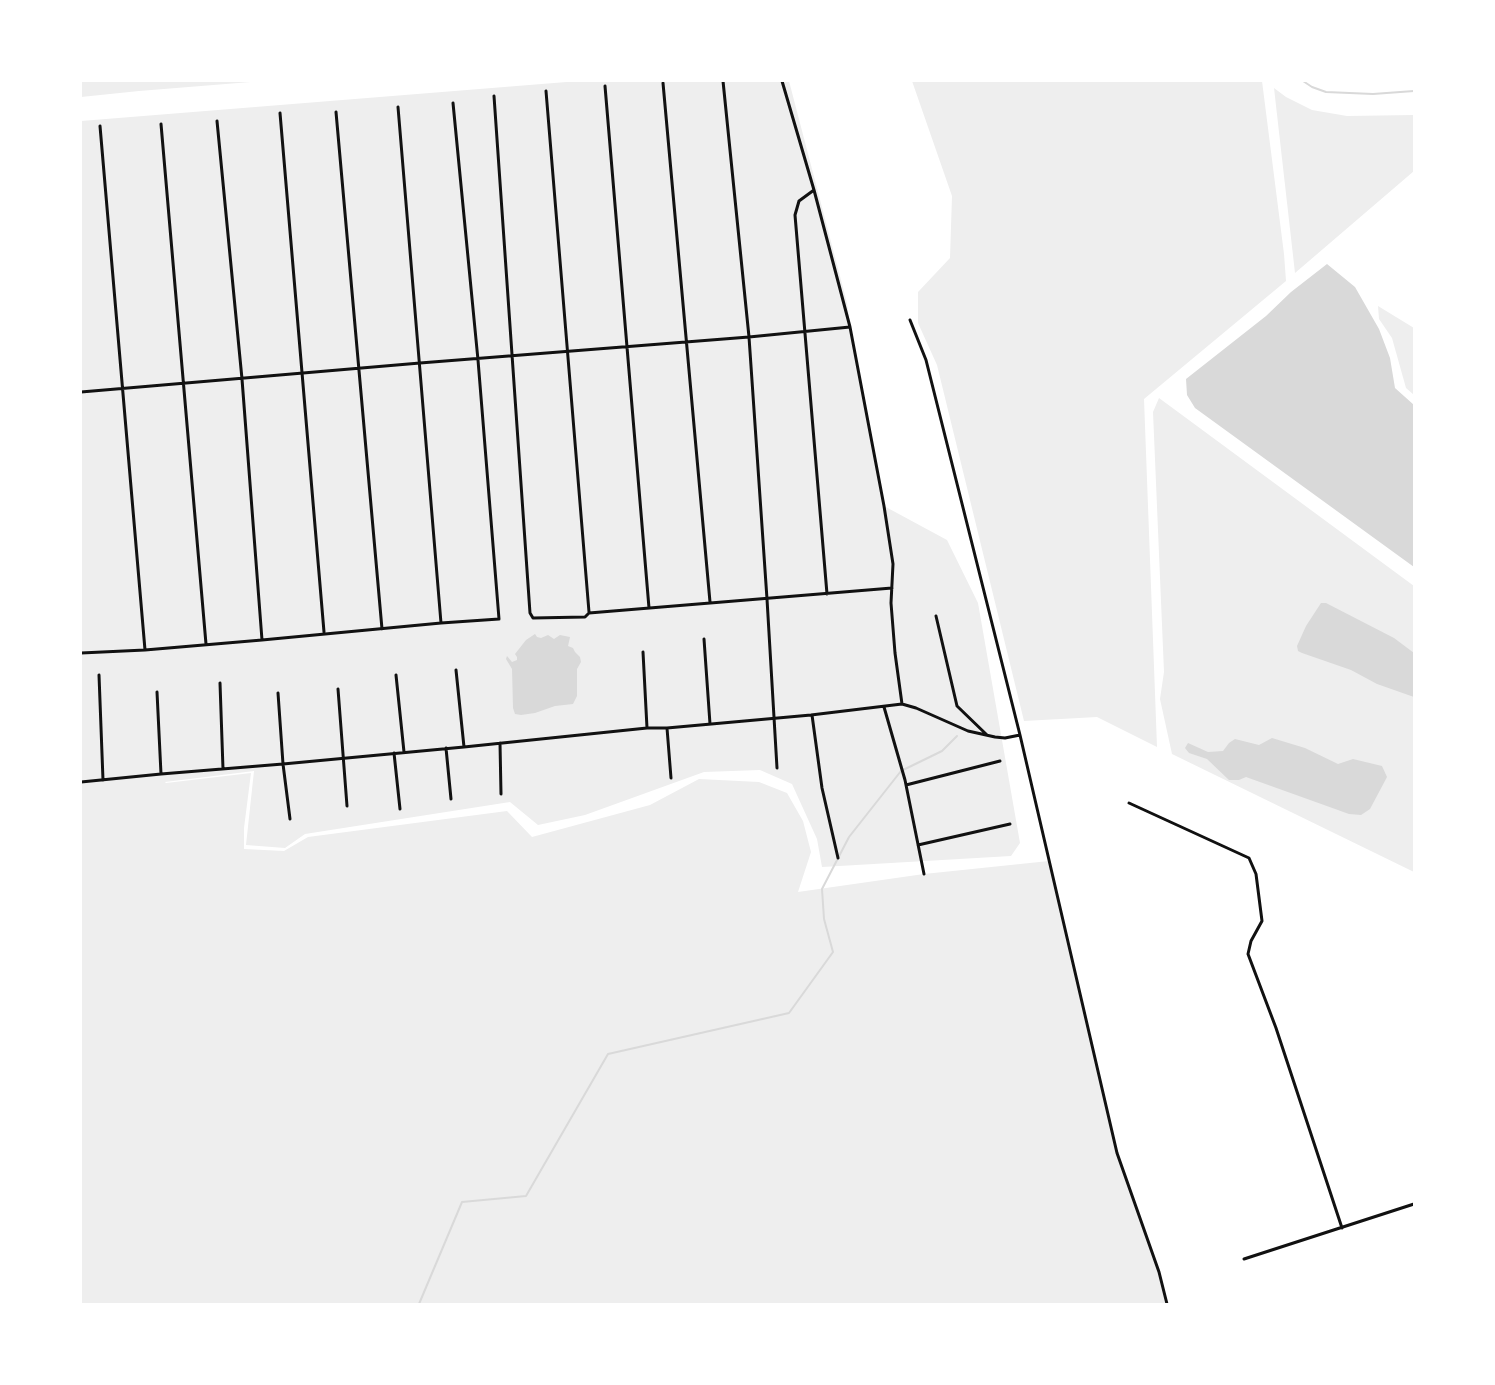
<!DOCTYPE html>
<html>
<head>
<meta charset="utf-8">
<style>
	body { margin:0 }
	#map { position:relative; width:1495px; height:1385px; overflow:hidden; background:#fff; font-family:Barlow,sans-serif }
	canvas { display:block }
	.frame { position:absolute; inset:0; border:82px solid #fff; pointer-events:none }
</style>
</head>
<body>
<div id="map">
<canvas width="1495" height="1385"></canvas>
<div class="frame"></div>
</div>
<script>
const g = document.querySelector('canvas').getContext('2d');
g.lineJoin = 'round';
function fill(path, color) { g.fillStyle = color; g.fill(path, 'evenodd'); }
const poly = rows => new Path2D(rows.map(r => 'M' + r).join(''));
function stroke(path, color, width, dash) { g.strokeStyle = color; g.lineWidth = width; g.lineCap = dash ? 'butt' : 'round'; g.setLineDash(dash || []); g.stroke(path); }
const green = poly([
	[81,81,263,81,139,91,81,97],
	[579,81,789,81,847,303,850,327,884,506,947,540,978,603,1020,843,1011,856,822,867,817,839,792,784,760,770,704,772,585,815,538,825,510,802,305,834,285,848,246,845,254,771,165,782,166,783,251,773,244,828,244,849,284,851,308,837,507,811,532,837,650,805,699,779,759,782,787,793,803,821,811,852,798,892,924,874,1049,861,1117,1153,1159,1272,1167,1304,81,1304,81,121],
	[912,81,1262,81,1284,254,1286,281,1144,399,1157,747,1097,717,1024,721,937,365,918,323,918,292,950,258,952,196],
	[1274,88,1286,97,1312,110,1347,116,1414,115,1414,171,1295,273],
	[1378,306,1414,328,1414,395,1406,388,1392,338,1379,319],
	[1159,398,1414,586,1414,872,1172,754,1160,699,1164,672,1153,412]
]);
const water = poly([
	[1327,264,1355,287,1379,329,1390,358,1395,388,1414,405,1414,567,1195,408,1187,395,1186,379,1266,316,1291,292],
	[1321,603,1326,603,1394,638,1414,653,1414,697,1377,684,1351,670,1302,653,1298,651,1297,646,1306,626],
	[535,634,537,637,541,638,548,635,554,639,560,635,570,637,568,646,573,648,575,652,580,657,581,662,577,669,577,696,573,704,555,706,535,713,521,715,515,714,513,708,512,669,506,659,507,656,512,662,517,660,517,657,515,654,526,640],
	[1272,738,1305,748,1338,764,1353,759,1382,766,1387,777,1370,809,1361,815,1349,814,1246,777,1239,780,1229,780,1207,759,1189,753,1185,748,1188,743,1208,752,1223,751,1229,743,1235,739,1259,745]
]);
const stream = poly([
	[1303,81,1312,87,1326,92,1373,94,1414,91],
	[419,1304,462,1202,526,1196,608,1054,789,1013,833,952,824,919,822,889,849,837,901,771,942,751,957,736]
]);
const minor = poly([
	[723,81,749,337,767,599,777,768],
	[782,81,814,190,799,201,795,215,827,594],
	[663,83,710,602],
	[605,86,649,608],
	[546,91,589,612],
	[494,96,530,613,533,618,585,617,589,613,892,588],
	[398,107,441,623],
	[336,112,382,629],
	[280,113,324,632],
	[217,121,242,379,262,640],
	[161,124,206,644],
	[100,126,145,650],
	[814,190,850,327,884,506,893,564,891,603,895,653,902,704],
	[910,320,926,360,1020,735,1117,1153,1159,1272,1167,1304],
	[81,392,420,363,749,337,850,327],
	[936,616,957,706,987,735],
	[704,639,710,724],
	[643,652,647,728],
	[81,653,145,650,262,640,441,623,499,619,478,360,453,103],
	[456,670,464,747],
	[99,675,103,780],
	[396,675,404,752],
	[220,683,223,769],
	[338,689,347,806],
	[157,692,161,774],
	[278,693,283,764,290,819],
	[884,707,905,780,924,874],
	[812,715,822,788,838,858],
	[667,728,671,778],
	[500,743,501,794],
	[446,748,451,799],
	[394,753,400,809],
	[81,782,161,774,283,764,464,747,647,728,667,728,811,715,902,704,916,708,968,731,995,737,1005,738,1020,735],
	[906,785,1000,761],
	[1129,803,1249,858,1256,874,1262,921,1251,941,1248,954,1276,1028,1342,1228],
	[918,845,1010,824],
	[1244,1259,1414,1204]
]);
fill(green, '#eee');
fill(water, '#d9d9d9');
stroke(stream, '#d9d9d9', 2);
stroke(minor, '#111', 3);
</script>
</body>
</html>
